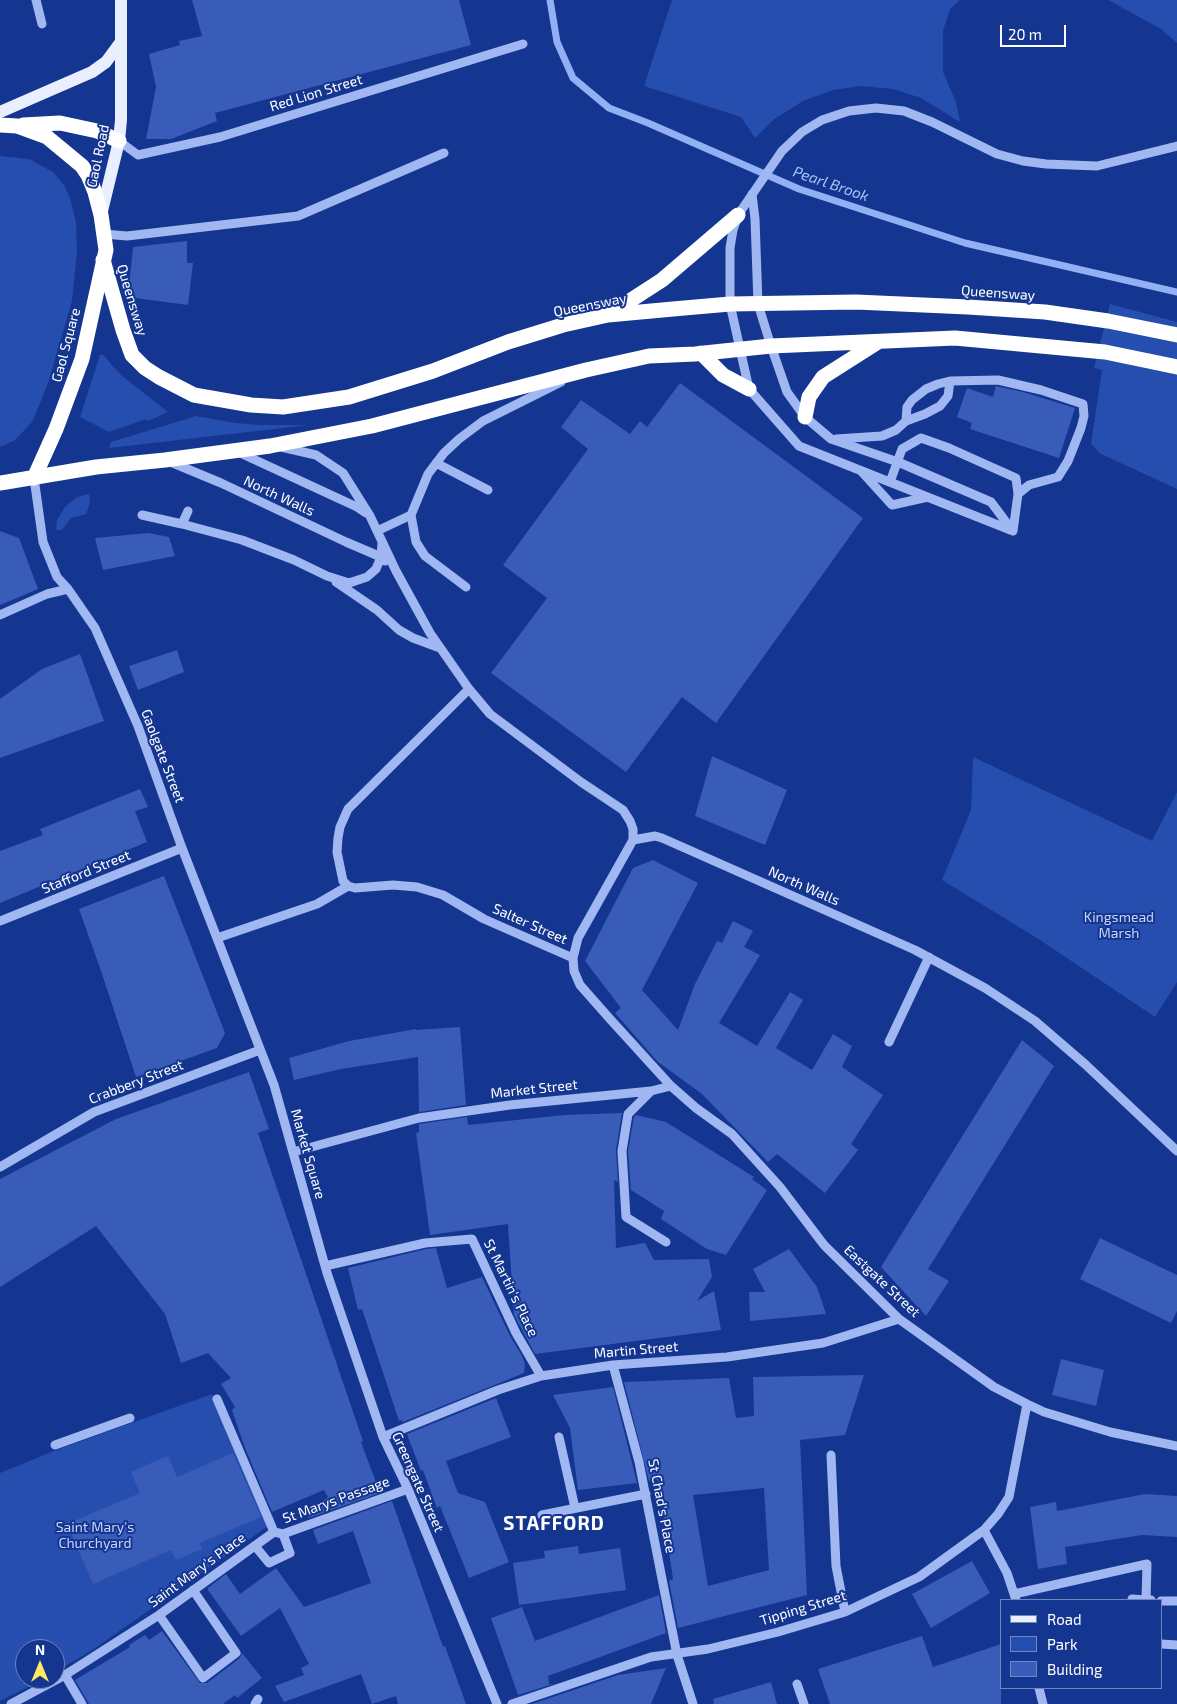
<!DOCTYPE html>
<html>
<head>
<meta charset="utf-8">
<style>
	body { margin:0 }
	#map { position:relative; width:1177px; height:1704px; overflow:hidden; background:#143690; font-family:"Exo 2",sans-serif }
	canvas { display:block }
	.legend { position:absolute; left:1000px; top:1599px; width:162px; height:90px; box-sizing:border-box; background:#143690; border:1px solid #7286bc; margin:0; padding:6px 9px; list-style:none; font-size:15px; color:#fff }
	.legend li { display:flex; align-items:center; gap:10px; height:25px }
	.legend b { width:25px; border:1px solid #7286bc }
	.north { position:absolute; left:15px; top:1639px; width:50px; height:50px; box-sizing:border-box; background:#143690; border:1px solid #7286bc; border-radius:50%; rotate:0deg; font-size:14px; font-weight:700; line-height:20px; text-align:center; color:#fff }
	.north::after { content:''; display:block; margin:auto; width:18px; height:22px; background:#ffea60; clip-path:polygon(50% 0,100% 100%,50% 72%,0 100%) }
	.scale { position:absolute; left:1000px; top:25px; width:66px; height:22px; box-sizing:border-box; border:2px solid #fff; border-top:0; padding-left:6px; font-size:15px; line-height:18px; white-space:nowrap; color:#fff; -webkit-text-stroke:4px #143690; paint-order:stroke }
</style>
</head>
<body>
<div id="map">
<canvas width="1177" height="1704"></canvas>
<ul class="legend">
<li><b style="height:6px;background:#eaefff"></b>Road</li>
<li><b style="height:14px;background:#264eaf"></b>Park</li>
<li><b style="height:14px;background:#385cb7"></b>Building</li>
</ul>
<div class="north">N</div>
<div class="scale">20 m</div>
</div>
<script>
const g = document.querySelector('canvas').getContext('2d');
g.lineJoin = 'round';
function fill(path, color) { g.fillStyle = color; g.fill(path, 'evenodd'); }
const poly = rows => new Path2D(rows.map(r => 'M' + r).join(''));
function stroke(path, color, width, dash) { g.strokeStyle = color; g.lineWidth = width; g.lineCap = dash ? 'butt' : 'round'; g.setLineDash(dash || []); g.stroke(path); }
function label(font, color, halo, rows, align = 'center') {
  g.font = font + ' "Exo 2",sans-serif'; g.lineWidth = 4; g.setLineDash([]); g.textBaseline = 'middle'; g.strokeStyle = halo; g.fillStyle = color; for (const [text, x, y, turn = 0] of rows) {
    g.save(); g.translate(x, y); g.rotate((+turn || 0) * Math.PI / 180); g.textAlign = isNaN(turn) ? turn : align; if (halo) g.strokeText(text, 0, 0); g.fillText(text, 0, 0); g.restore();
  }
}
const green = poly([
	[672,0,960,0,950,9,943,31,943,72,956,102,960,122,921,98,893,89,861,86,833,90,803,101,773,120,755,138,741,117,644,86],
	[1108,0,1177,0,1177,43,1161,29],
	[0,156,29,159,53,172,64,185,70,198,76,223,77,251,72,301,49,380,39,406,32,422,15,440,0,447],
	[1110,304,1177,322,1177,489,1101,454,1091,444,1102,370,1094,368],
	[100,355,104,355,110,363,121,375,168,412,148,421,146,419,109,432,80,417],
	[196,416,235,423,260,425,309,425,109,448,111,442],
	[89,494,90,503,86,514,71,518,62,530,56,530,57,520,65,507,77,497],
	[973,757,1152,841,1177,792,1177,982,1155,1017,1037,938,942,880,971,810],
	[212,1394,275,1521,94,1649,55,1672,55,1649,25,1649,25,1679,44,1679,0,1701,0,1473,54,1451]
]);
const stream = poly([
	[550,0,557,42,573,78,609,108,648,123,799,189,965,243,1177,292]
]);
const building = poly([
	[192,0,459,0,471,45,215,113,217,121,171,139,146,139,156,87,149,54,180,45,179,41,202,36],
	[187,241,187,263,193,263,188,305,128,297,133,247],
	[680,383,863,518,716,723,682,697,626,772,491,673,547,598,503,565,588,449,561,427,581,400,630,434,640,421,647,427],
	[996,386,1023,392,1075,408,1059,458,970,429,972,423,957,417,967,388,993,397],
	[0,531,19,538,38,589,0,605],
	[148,533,169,537,175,556,103,570,95,538],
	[177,650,184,672,138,690,129,666],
	[80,654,104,721,0,758,0,699,42,669],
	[712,756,787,790,765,845,695,816],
	[140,789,148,807,135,811,147,842,0,903,0,851,43,835,40,829],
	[653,860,698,883,642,990,678,1030,695,984,717,941,722,943,733,921,753,931,744,947,760,955,719,1023,757,1046,790,992,803,1000,776,1048,812,1070,833,1034,852,1046,842,1067,883,1095,851,1144,858,1150,825,1193,777,1154,768,1162,702,1094,658,1062,615,1013,621,1008,585,961,633,868],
	[164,876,225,1033,217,1048,136,1077,100,968,79,909],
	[460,1027,466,1105,419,1112,418,1057,341,1069,294,1080,289,1058,349,1041,416,1029,416,1030],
	[1022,1040,1054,1066,928,1269,949,1281,926,1316,881,1267],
	[249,1072,269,1129,258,1133,363,1441,361,1442,380,1493,309,1518,307,1512,328,1497,324,1490,272,1512,245,1448,232,1410,235,1407,221,1384,231,1378,208,1353,181,1363,165,1314,96,1226,0,1287,0,1179,116,1119],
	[622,1113,616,1150,618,1182,614,1180,616,1248,645,1243,654,1260,709,1259,712,1277,697,1301,714,1291,721,1330,535,1354,514,1315,508,1224,430,1235,416,1133,419,1132,419,1124,467,1117,468,1125,564,1115],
	[636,1115,666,1122,754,1177,752,1179,767,1190,726,1255,707,1249,661,1219,664,1211,631,1190,628,1151,634,1117],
	[1100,1238,1177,1275,1177,1311,1171,1323,1080,1279],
	[436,1248,447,1288,482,1277,510,1336,522,1356,525,1364,524,1373,403,1422,402,1420,399,1421,362,1309,358,1310,348,1268,426,1249],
	[789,1249,817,1287,826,1314,750,1321,749,1292,765,1292,753,1269],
	[1061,1359,1104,1370,1096,1406,1052,1395],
	[864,1375,845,1435,800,1440,807,1595,678,1628,669,1581,673,1579,658,1480,649,1481,624,1382,729,1378,736,1418,754,1416,753,1377],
	[764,1488,769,1570,708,1586,693,1495],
	[613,1387,637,1483,578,1490,570,1428,553,1395],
	[496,1398,511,1437,446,1461,458,1493,485,1502,509,1562,469,1578,440,1506,437,1508,423,1470,421,1471,407,1434],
	[233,1453,261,1517,200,1543,202,1549,176,1560,171,1550,93,1584,67,1524,140,1493,131,1472,149,1464,168,1456,177,1477],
	[1145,1494,1177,1496,1177,1537,1142,1535,1065,1547,1067,1564,1038,1569,1030,1507,1056,1502,1057,1511],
	[392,1501,443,1647,445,1646,466,1704,398,1704,396,1696,372,1704,361,1674,284,1702,275,1686,304,1675,301,1668,309,1664,280,1608,241,1636,208,1590,208,1588,226,1574,240,1594,276,1568,304,1607,371,1583,353,1531,318,1544,313,1530],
	[578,1546,579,1554,620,1548,626,1590,519,1605,513,1563,545,1558,544,1551],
	[972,1561,990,1593,931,1628,912,1594],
	[659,1595,666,1633,548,1676,549,1684,553,1684,518,1695,491,1618,522,1607,535,1641],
	[162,1631,200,1683,207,1683,240,1658,242,1653,262,1678,237,1698,235,1695,223,1704,89,1704,75,1680,130,1647,129,1645,145,1635,149,1640],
	[922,1636,933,1667,1001,1644,1001,1704,830,1704,818,1669],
	[666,1668,651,1704,532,1704,618,1675],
	[771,1682,777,1704,714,1704,713,1699]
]);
const minor = poly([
	[36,0,42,24],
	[119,141,138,155,220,137,523,44],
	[752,194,755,219,758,304,771,346,787,392,805,417,831,439,898,462,991,502,1012,530],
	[104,234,127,236,298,216,444,153],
	[906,421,907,407,912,400,926,389,938,384,950,381,998,380,1041,390,1083,404,1084,416,1081,428,1068,461,1058,477,1029,485,1018,494,1013,531],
	[836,439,882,436,896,430,906,421,925,414,940,406,948,396,950,381],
	[281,447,316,455,343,473,370,516,396,571,430,633,469,689,490,714,581,782,623,810,630,821,633,829,633,840,578,938,573,958,574,971,580,985,610,1019,671,1086,696,1108,732,1134,780,1187,824,1245,899,1319,994,1387,1027,1404,1044,1412,1110,1432,1177,1446],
	[238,452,357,507,366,513],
	[168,461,221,483,346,542,381,557,385,561],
	[436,463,488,490],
	[862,472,892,505,928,497],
	[34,478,43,542,57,577,68,589,95,628,138,726,182,848,274,1085,327,1273,383,1437,408,1489,497,1704],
	[890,482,902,449,921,438,949,448,1016,478,1018,494],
	[142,515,182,524,242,540,294,560,327,576,349,583,367,577,376,569,381,557,382,543],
	[411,515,416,542,425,556,466,587],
	[182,524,188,511],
	[377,531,411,515,428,474,444,453,459,439,483,421,561,382],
	[1013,531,799,446,749,389,730,304,730,248,733,230,738,215,782,151,802,132,822,120,849,111,876,108,904,111,932,122,997,154,1023,161,1046,164,1097,166,1177,146],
	[336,582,377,610,399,630,413,638,440,648],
	[0,615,47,594,68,589],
	[469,689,348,809,340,827,338,838,337,852,343,881,348,886,355,888,393,885,417,887,443,895,484,919,573,958],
	[633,840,655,836,662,838,915,950,985,988,1035,1021,1086,1065,1177,1151],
	[0,921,182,848],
	[217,938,317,904,348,886],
	[889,1042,929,957],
	[293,1152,419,1118,510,1105,651,1091],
	[0,1167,94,1112,260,1050],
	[666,1242,626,1217,622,1151,628,1114,651,1091,671,1086],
	[325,1266,425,1243,472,1239,516,1333,541,1376],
	[613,1365,639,1462,677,1655,693,1704],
	[217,1399,274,1532],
	[383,1437,498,1390,541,1376,613,1365,727,1357,823,1343,899,1319],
	[559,1437,575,1508],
	[55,1445,130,1418],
	[831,1455,836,1566,845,1612],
	[542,1515,646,1494],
	[984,1530,1007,1573,1016,1600],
	[274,1532,283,1534,408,1489],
	[255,1546,269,1563,290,1553,283,1534],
	[1014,1594,1147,1564,1146,1600,1151,1600],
	[1132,1600,1132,1599,1146,1600],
	[1161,1601,1177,1601],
	[159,1615,203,1678,236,1653,193,1590],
	[1161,1644,1177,1645],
	[65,1675,82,1704],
	[797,1684,804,1704],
	[1039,1688,1043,1704],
	[11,1704,65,1675,159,1615,274,1532],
	[255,1704,258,1699],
	[512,1704,651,1657,708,1649,778,1632,845,1612,919,1577,984,1530,998,1514,1009,1497,1027,1404]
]);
const major = poly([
	[0,112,92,72,106,62,120,43],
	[101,215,119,141,121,120,121,0]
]);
const highway = poly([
	[0,125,17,126,47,137,82,166,88,175,95,192,101,215,106,250,82,359,56,429,34,478],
	[23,125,60,123,97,131,119,141],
	[103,260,123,330,132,355,145,368,159,377,194,395,251,405,283,407,349,397,433,371,508,342,563,325,608,315,673,309,730,304,856,302,968,307,1045,312,1108,321,1177,335],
	[611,313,662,280,738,215],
	[701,353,723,375,749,389],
	[805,417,809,397,823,377,878,342],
	[0,483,96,467,165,460,270,446,372,426,586,370,649,356,695,354,771,346,955,338,1105,352,1177,367]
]);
const streetNames = [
	["Red Lion Street",316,93,-17],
	["Gaol Road",98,156,-78],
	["Queensway",998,293,4],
	["Queensway",132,300,73],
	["Queensway",590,305,-11],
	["Gaol Square",66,345,-75],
	["North Walls",279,496,25],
	["Gaolgate Street",163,756,69],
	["Stafford Street",86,872,-22],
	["North Walls",804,886,24],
	["Salter Street",530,924,24],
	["Crabbery Street",136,1082,-21],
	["Market Street",534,1089,-6],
	["Market Square",308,1154,74],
	["Eastgate Street",882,1281,43],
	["St Martin's Place",511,1288,64],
	["Martin Street",636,1350,-5],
	["Greengate Street",418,1482,66],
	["St Marys Passage",336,1500,-20],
	["St Chad's Place",662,1506,79],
	["Saint Mary's Place",197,1570,-36],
	["Tipping Street",803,1608,-17]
];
const parkNames = [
	["Kingsmead",1119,917],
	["Marsh",1119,933],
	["Saint Mary's",95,1527],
	["Churchyard",95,1543]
];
const waterNames = [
	["Pearl Brook",831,184,19]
];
const districtNames = [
	["STAFFORD",554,1524]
];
fill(green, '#264eaf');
stroke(stream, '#92b0f4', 7);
fill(building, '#385cb7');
stroke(minor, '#a0b7f1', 9);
stroke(major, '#eaefff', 12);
stroke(highway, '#fff', 15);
label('14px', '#fff', '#143690', streetNames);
label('14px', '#c7d6fc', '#143690', parkNames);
label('italic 15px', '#acc2f8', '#143690', waterNames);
g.letterSpacing = '1px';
label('bold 19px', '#fff', '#143690', districtNames);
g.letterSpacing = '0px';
</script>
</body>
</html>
